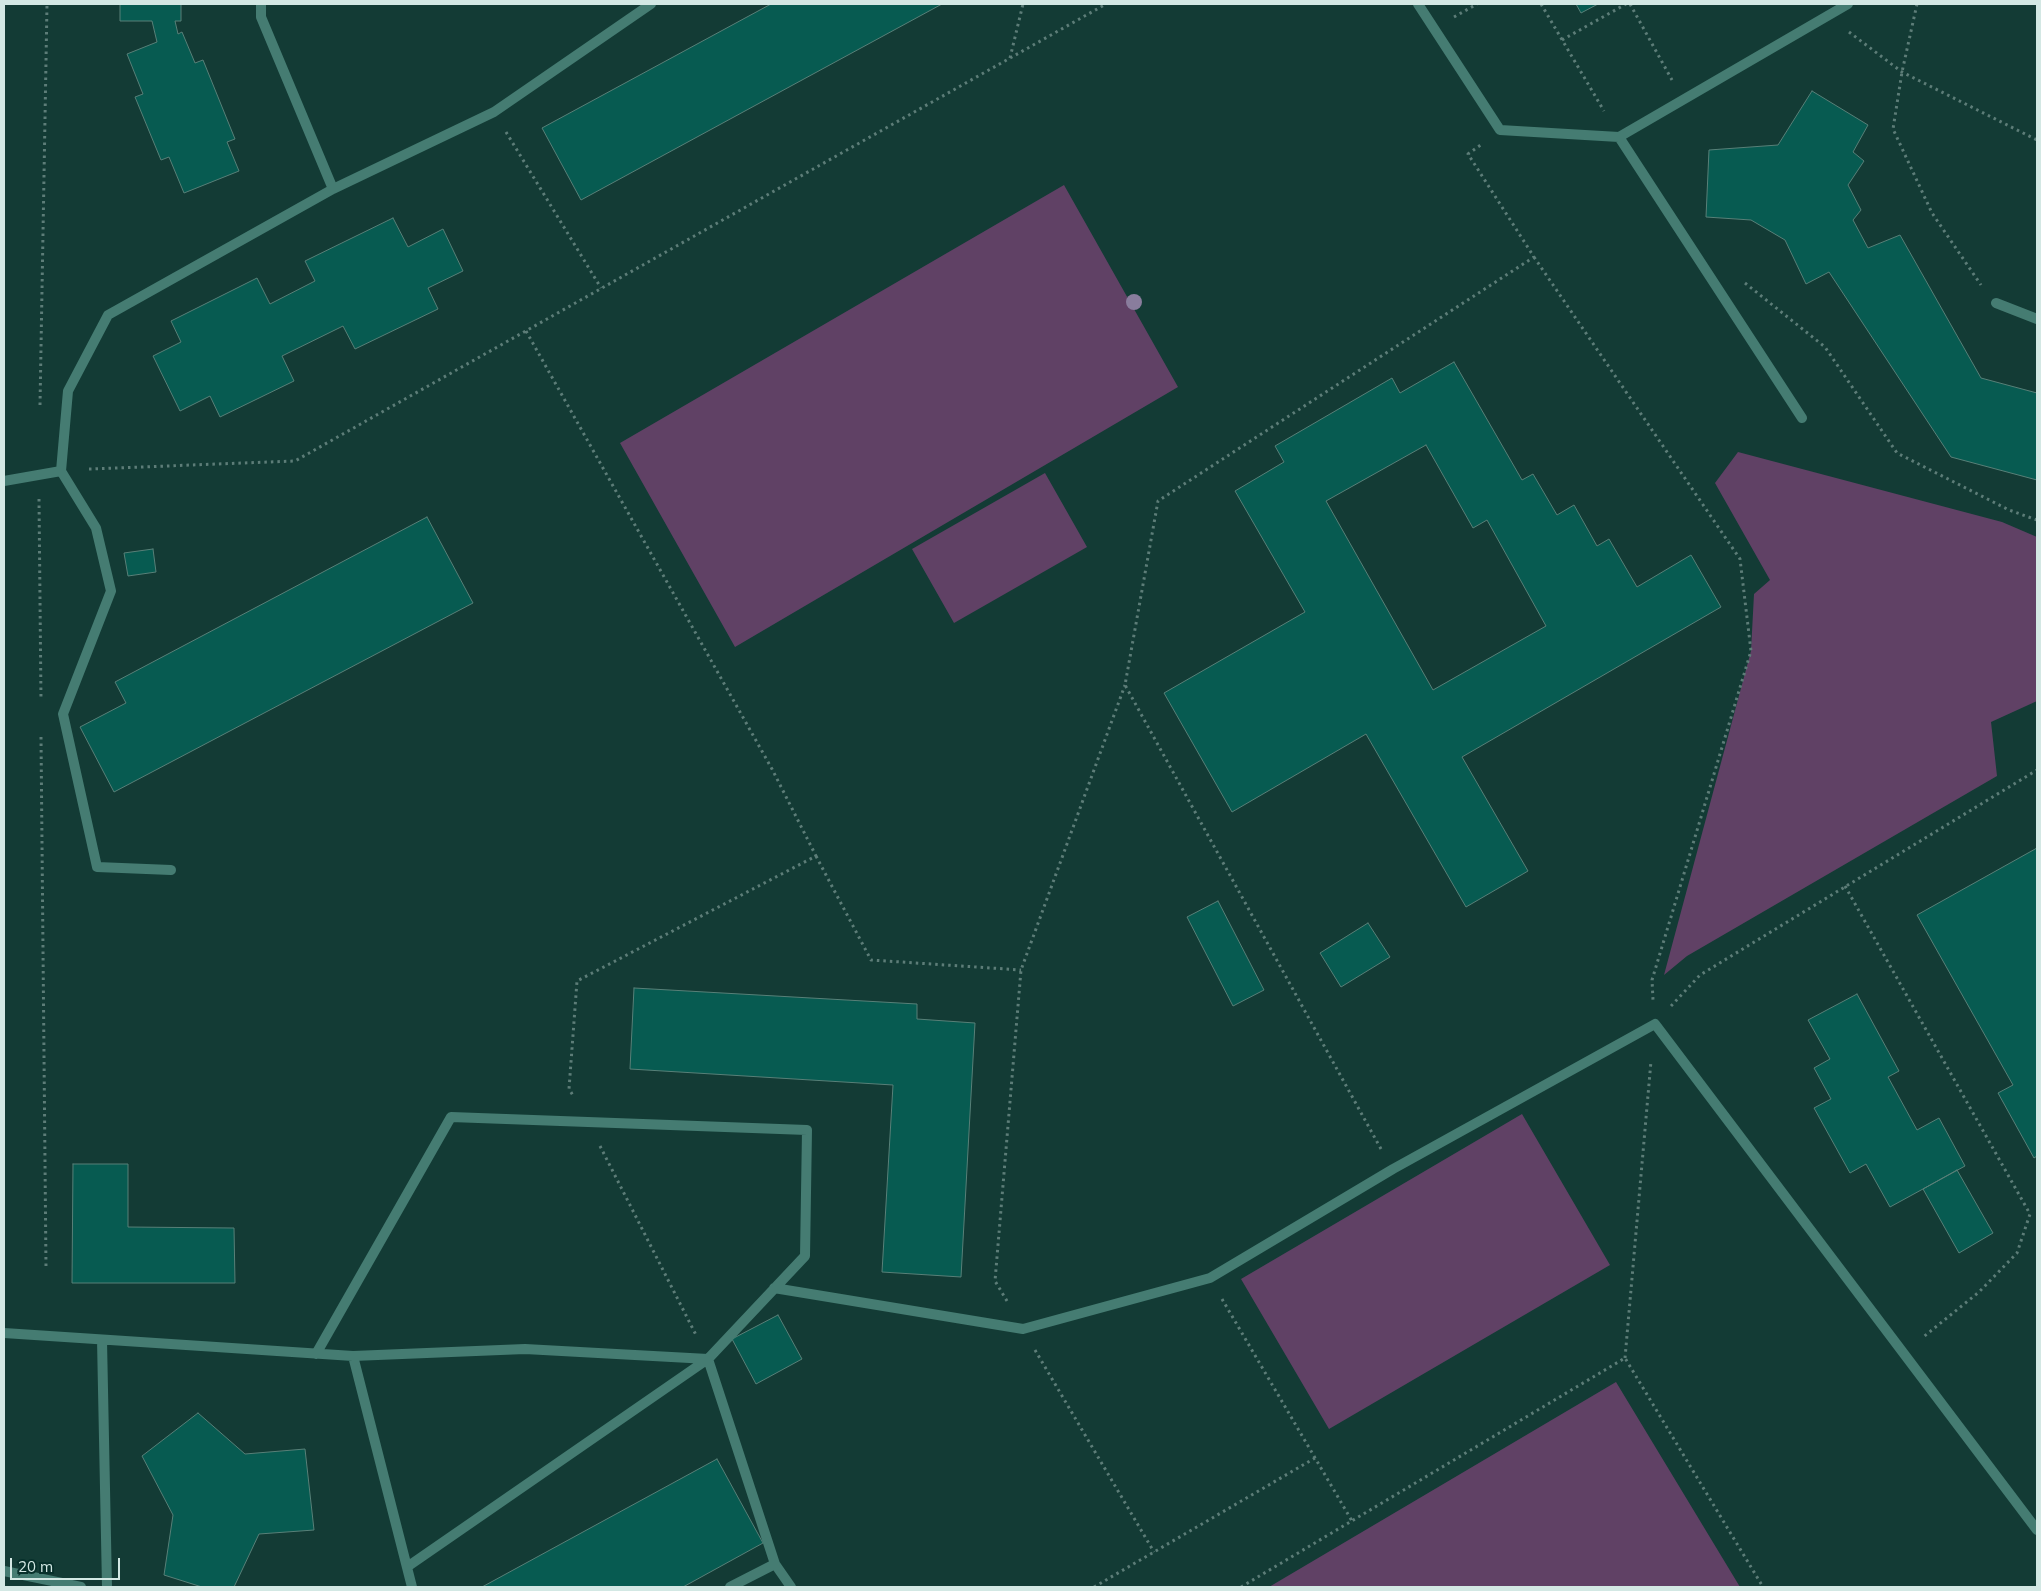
<!DOCTYPE html>
<style>
body{margin:0}
#map{position:relative;width:2041px;height:1591px;overflow:hidden;background:#133b35;font-family:Mulish,sans-serif}
canvas{display:block}
.frame{position:absolute;inset:0;border:5px solid #d3e8e4;pointer-events:none}
.scale{position:absolute;left:10px;top:1558px;width:110px;height:22px;box-sizing:border-box;border:2px solid #d3e8e4;border-top:0;padding-left:6px;font-size:15px;line-height:18px;white-space:nowrap;color:#d3e8e4;-webkit-text-stroke:4px #07302b;paint-order:stroke}
</style>
<div id="map">
<canvas width="2041" height="1591"></canvas>
<div class="frame"></div>
<div class="scale">20 m</div>
</div>
<script>
const context = document.querySelector('canvas').getContext('2d');
context.lineJoin = 'round';
function paint(path, color) { context.fillStyle = color; context.fill(path, 'evenodd'); }
const toPath = rows => new Path2D(rows.map(r => 'M' + r).join(''));
function strokePath(path, color, width, dash) { context.strokeStyle = color; context.lineWidth = width; context.lineCap = dash ? 'butt' : 'round'; context.setLineDash(dash || []); context.stroke(path); }
const green = toPath([
 [1064,185,1178,387,735,647,620,443],
 [1738,452,2002,522,2037,537,2037,701,1991,722,1997,776,1687,956,1664,975,1751,651,1754,594,1770,580,1715,483],
 [1045,473,1087,547,954,623,912,549],
 [1522,1114,1610,1265,1329,1429,1241,1279],
 [1616,1382,1740,1587,1269,1587]
]);
const building = toPath([
 [120,4,181,4,181,21,175,21,178,34,182,32,195,63,203,60,235,139,227,142,239,171,184,193,169,157,161,160,135,97,143,94,127,54,157,42,152,21,120,21,120,4],
 [771,4,942,4,581,200,542,128,771,4],
 [1576,4,1598,4,1581,13,1576,4],
 [1812,91,1868,125,1853,152,1864,161,1848,185,1861,210,1853,220,1868,248,1900,235,1981,378,2037,393,2037,480,1951,457,1829,272,1806,284,1785,240,1751,220,1706,217,1709,150,1778,145,1812,91],
 [393,218,408,247,443,229,463,271,428,288,438,309,355,349,343,326,282,356,294,381,220,417,210,396,180,411,153,356,181,342,171,321,257,278,270,304,315,281,305,261,393,218],
 [1454,362,1522,480,1533,474,1557,515,1574,505,1597,546,1609,539,1637,587,1691,555,1721,607,1462,757,1528,871,1466,907,1366,734,1232,812,1164,693,1305,612,1235,491,1284,462,1275,446,1392,378,1400,393,1454,362],
 [1426,445,1473,528,1487,520,1546,626,1433,690,1326,501,1426,445],
 [427,517,473,603,114,792,80,727,126,703,115,682,427,517],
 [153,549,156,572,128,576,124,553,153,549],
 [2037,848,2037,1156,2034,1158,1998,1093,2013,1085,1917,915,2037,848],
 [1218,901,1264,990,1233,1006,1187,917,1218,901],
 [1368,923,1390,957,1341,987,1320,953,1368,923],
 [634,988,917,1004,917,1019,975,1023,961,1277,882,1272,893,1085,630,1069,634,988],
 [1857,994,1899,1071,1888,1077,1917,1130,1939,1118,1965,1166,1890,1207,1866,1164,1850,1173,1814,1108,1831,1099,1814,1068,1830,1059,1808,1020,1857,994],
 [73,1164,128,1164,128,1227,234,1228,235,1283,72,1283,73,1164],
 [1957,1170,1993,1233,1959,1253,1923,1189,1957,1170],
 [778,1315,802,1359,756,1384,732,1339,778,1315],
 [198,1413,245,1454,305,1449,314,1530,259,1534,234,1587,202,1587,164,1575,173,1515,142,1456,198,1413],
 [717,1459,763,1543,683,1587,482,1587,717,1459]
]);
const path = toPath([
 [1541,4,1604,111],
 [1630,4,1672,80],
 [1917,4,1902,72,1893,129,1932,213,1981,285],
 [1454,17,1477,4],
 [1849,32,1902,72,2037,140],
 [1562,40,1626,4],
 [1010,58,1023,4],
 [506,132,601,288],
 [1534,257,1740,559,1751,651,1652,980,1653,1000],
 [1745,283,1825,347,1897,453,2009,510,2037,520],
 [526,331,772,769,816,856,577,981,569,1089,574,1097],
 [40,405,47,4],
 [89,469,295,461,1106,4],
 [39,499,41,700],
 [41,737,46,1268],
 [816,856,871,960,1021,970],
 [1845,886,2030,1214,2017,1253,1979,1292,1922,1338],
 [1671,1006,1700,975,2037,770],
 [600,1146,696,1335],
 [1381,1149,1125,685,1158,501,1534,257,1468,154,1482,144],
 [1222,1299,1352,1521],
 [1007,1301,995,1281,1021,970,1125,685],
 [1035,1350,1154,1552],
 [1625,1358,1651,1061],
 [1094,1587,1315,1458],
 [1241,1587,1625,1358,1763,1587]
]);
const lane = toPath([
 [261,4,261,17,333,189],
 [1418,4,1500,130,1619,137,1848,4],
 [1619,137,1802,418],
 [1996,303,2037,319],
 [61,471,96,528,111,591,63,714,97,867,171,870],
 [4,481,61,471,68,391,108,315,333,189,494,112,651,4],
 [774,1288,1023,1329,1210,1278,1393,1169,1655,1024,2037,1530],
 [4,1333,353,1356,525,1349,708,1359],
 [102,1340,107,1587],
 [316,1354,451,1117,807,1130,805,1256,708,1359,407,1567],
 [353,1356,412,1587],
 [708,1359,775,1564,730,1587],
 [775,1564,791,1587],
 [4,1571,81,1587]
]);
const trees = [
 [1134,302]
];
paint(green, '#604165');
paint(building, '#075b51');
strokePath(building, '#588078', 1);
strokePath(path, '#5d7d78', 3, [2.5, 4]);
strokePath(lane, '#457c72', 10);
context.fillStyle = '#897d9d';
for (const [x, y] of trees) { context.beginPath(); context.arc(x, y, 8, 0, 2 * Math.PI); context.fill(); }
</script>
